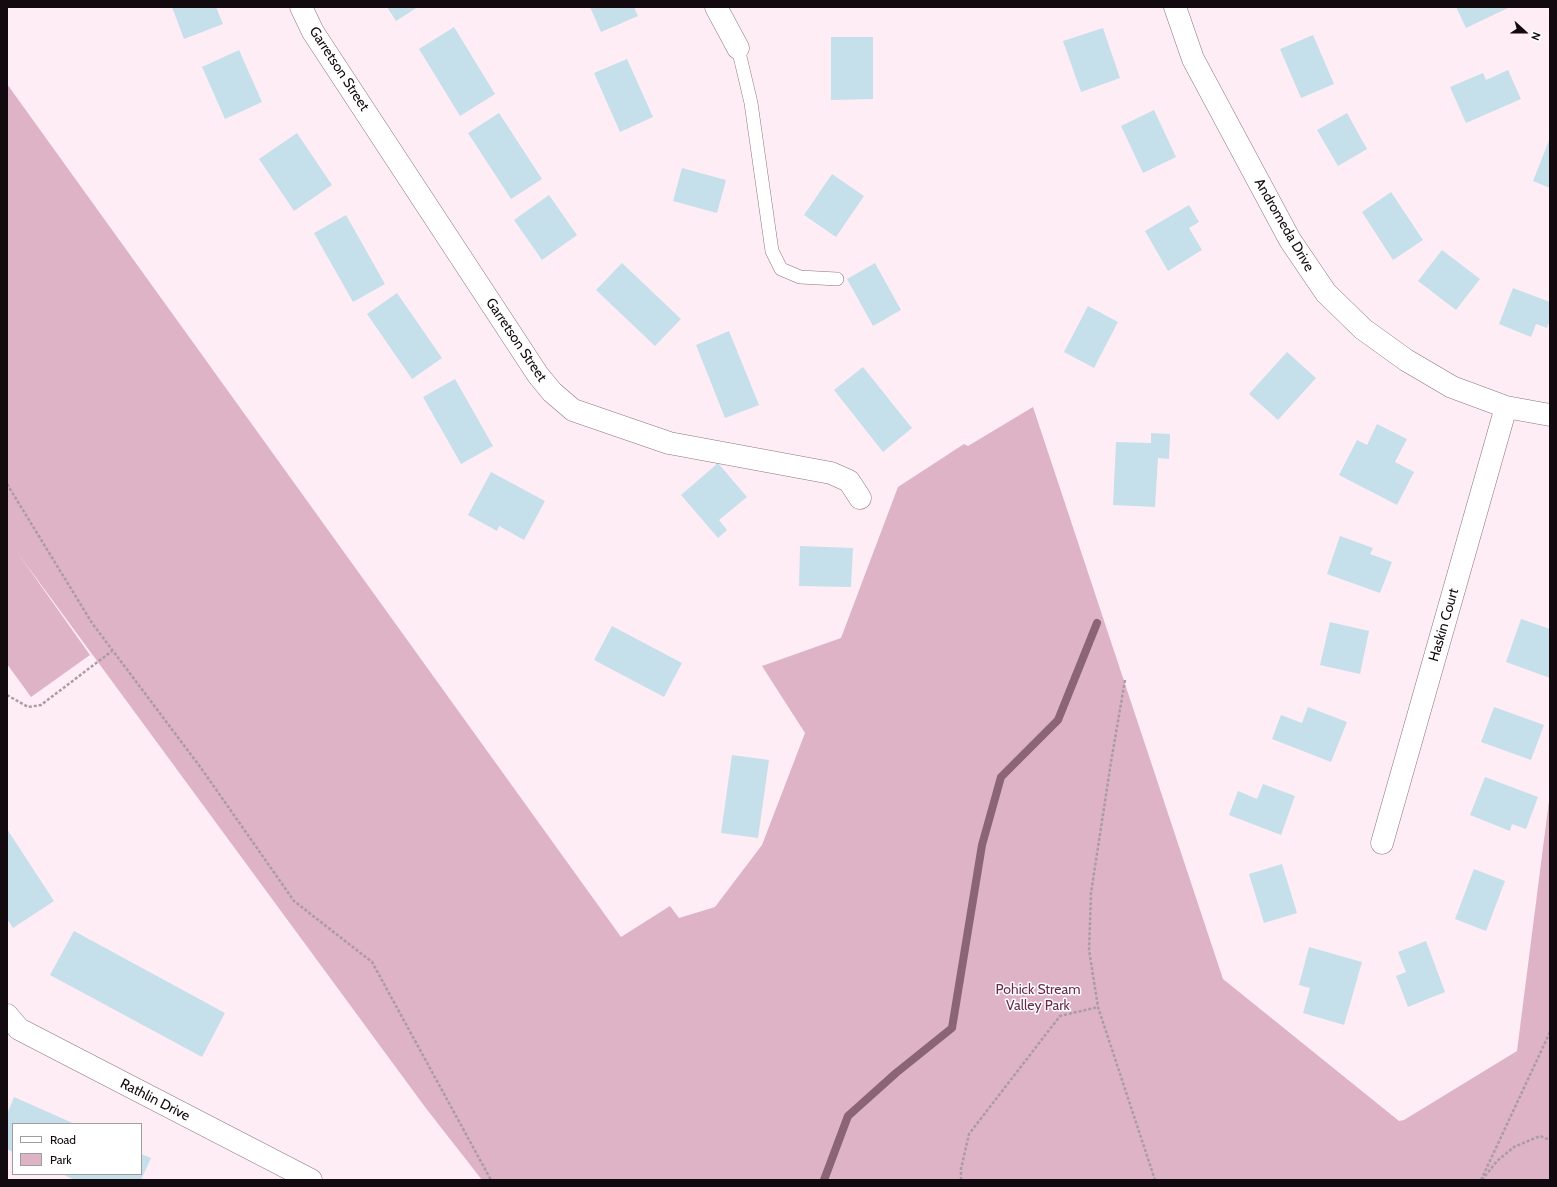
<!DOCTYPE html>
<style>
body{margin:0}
#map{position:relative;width:1557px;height:1187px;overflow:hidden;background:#feedf4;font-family:Cabin,sans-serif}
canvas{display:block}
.frame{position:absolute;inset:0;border:8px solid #120a0e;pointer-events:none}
.legend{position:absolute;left:12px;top:1123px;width:130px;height:52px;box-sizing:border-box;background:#fff;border:1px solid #a09d9f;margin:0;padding:5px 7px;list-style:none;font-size:12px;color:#120a0e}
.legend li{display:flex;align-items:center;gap:8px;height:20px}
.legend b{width:20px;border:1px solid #a09d9f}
.north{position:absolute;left:1505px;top:12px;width:40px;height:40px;-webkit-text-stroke:3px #fff;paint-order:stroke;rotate:111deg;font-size:11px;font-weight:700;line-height:16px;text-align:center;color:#120a0e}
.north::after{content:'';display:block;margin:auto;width:14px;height:18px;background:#120a0e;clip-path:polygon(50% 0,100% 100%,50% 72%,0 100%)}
</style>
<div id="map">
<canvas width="1557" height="1187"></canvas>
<div class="frame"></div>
<ul class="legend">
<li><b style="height:5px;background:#fff"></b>Road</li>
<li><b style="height:11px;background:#ddb3c5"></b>Park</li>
</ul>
<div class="north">N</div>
</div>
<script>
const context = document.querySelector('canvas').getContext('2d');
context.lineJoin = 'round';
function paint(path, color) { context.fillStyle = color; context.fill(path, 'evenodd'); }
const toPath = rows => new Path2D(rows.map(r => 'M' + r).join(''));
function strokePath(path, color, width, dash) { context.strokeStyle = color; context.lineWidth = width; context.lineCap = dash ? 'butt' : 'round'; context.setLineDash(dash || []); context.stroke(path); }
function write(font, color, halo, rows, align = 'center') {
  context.font = font + ' Cabin,sans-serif'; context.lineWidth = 3; context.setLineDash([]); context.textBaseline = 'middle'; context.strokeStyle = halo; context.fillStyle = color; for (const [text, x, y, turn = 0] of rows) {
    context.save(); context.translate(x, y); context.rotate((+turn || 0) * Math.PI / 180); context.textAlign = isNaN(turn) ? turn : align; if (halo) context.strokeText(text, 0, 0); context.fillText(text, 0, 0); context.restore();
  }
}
const green = toPath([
 [7,84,621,937,670,906,679,918,715,907,762,845,805,733,762,666,841,638,898,487,964,444,968,446,1033,407,1223,979,1399,1121,1404,1120,1517,1051,1550,793,1550,1180,482,1180,425,1107,17,552,90,655,31,697,7,664]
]);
const stream = toPath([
 [824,1180,848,1116,896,1073,952,1028,982,845,1001,777,1058,720,1097,623]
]);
const building = toPath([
 [172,7,216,7,223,24,184,39],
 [387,7,418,7,396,21],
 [590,7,634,7,638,16,601,32],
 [1456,7,1510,7,1466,28],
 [454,27,495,94,460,116,419,49],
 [1103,28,1120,78,1081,92,1063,41],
 [1313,35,1334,84,1301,98,1280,49],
 [831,37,873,37,873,99,831,100],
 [239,50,262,102,225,119,202,67],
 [627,59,653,117,620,132,594,73],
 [1508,70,1521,99,1466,123,1450,87,1483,73,1486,80],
 [1154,110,1176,157,1143,173,1121,126],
 [499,113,542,179,511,199,468,133],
 [1347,113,1367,149,1338,166,1317,130],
 [297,133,332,185,294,211,259,159],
 [1550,138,1550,188,1533,181],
 [682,168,726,180,717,213,673,201],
 [832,174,864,196,836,237,804,215],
 [1391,192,1423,240,1393,260,1362,212],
 [549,195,577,235,542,260,514,220],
 [1189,205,1199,222,1189,228,1202,250,1168,271,1145,231],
 [346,215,385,284,353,302,314,233],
 [1442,250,1480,279,1456,310,1418,281],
 [622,263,681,319,655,346,596,290],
 [875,263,901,310,873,326,847,279],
 [1513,288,1550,302,1550,320,1547,328,1536,324,1531,337,1499,324],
 [397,293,442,358,412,379,367,314],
 [1088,306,1118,322,1094,368,1064,352],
 [729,331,759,405,725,418,696,345],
 [1287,352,1316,378,1278,420,1249,394],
 [863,367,912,428,883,452,834,390],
 [455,379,493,446,461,464,423,397],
 [1377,424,1407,439,1395,462,1414,472,1397,505,1339,475,1357,440,1367,445],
 [1151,433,1170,434,1169,459,1158,458,1155,507,1113,505,1116,442,1151,443],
 [718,463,747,497,719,520,727,530,718,538,681,495],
 [491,472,545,501,524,540,499,526,497,531,468,515],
 [1340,536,1373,548,1370,554,1392,562,1380,593,1327,574],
 [800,546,853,548,851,587,799,586],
 [1521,619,1550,629,1550,678,1506,662],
 [1330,622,1369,631,1360,674,1320,665],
 [612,626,682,663,664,697,594,660],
 [1308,707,1347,722,1331,762,1272,739,1281,715,1302,723],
 [1494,707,1544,725,1531,760,1481,742],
 [732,755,769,760,758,838,721,833],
 [1485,777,1538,797,1526,829,1512,824,1510,831,1470,815],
 [1263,784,1295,796,1281,835,1229,815,1238,791,1257,799],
 [7,829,54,901,13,928,7,919],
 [1282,864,1297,913,1264,923,1249,874],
 [1474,869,1505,881,1486,931,1455,919],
 [74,931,225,1013,202,1057,50,975],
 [1426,941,1445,992,1408,1007,1396,976,1406,972,1398,952],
 [1309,947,1362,962,1344,1025,1303,1013,1310,988,1299,985],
 [14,1097,75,1124,13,1124,13,1152,7,1149,7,1114],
 [141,1154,151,1158,141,1180,75,1180,62,1174,141,1174]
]);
const path = toPath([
 [7,484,92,623,201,768,294,901,372,962,491,1180],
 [1125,680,1111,762,1091,893,1089,950,1098,1007,1155,1180],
 [7,695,28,707,41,705,112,651],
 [961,1180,961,1169,969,1134,1060,1016,1098,1007],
 [1481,1180,1550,1032],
 [1482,1180,1497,1161,1514,1147,1540,1136,1550,1140]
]);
const lane = toPath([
 [738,48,751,103,772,251,781,269,800,277,837,279]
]);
const street = toPath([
 [301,7,313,32,538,375,552,392,573,410,669,443,831,473,849,481,860,498],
 [716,7,738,48],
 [1175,7,1193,59,1290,240,1326,293,1363,329,1406,360,1452,387,1506,407,1550,415],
 [1382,843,1506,407],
 [7,1015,19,1029,311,1180]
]);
const streetNames = [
 ["Garretson Street",339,69,57],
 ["Andromeda Drive",1284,225,60],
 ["Garretson Street",516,340,56],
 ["Haskin Court",1444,625,-74],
 ["Rathlin Drive",155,1100,27]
];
const parkNames = [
 ["Pohick Stream",1038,990],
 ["Valley Park",1038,1006]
];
paint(green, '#ddb3c5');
strokePath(stream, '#8b6476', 8);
paint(building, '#c5e0eb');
strokePath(lane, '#8c747e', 14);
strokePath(street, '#8c747e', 23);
strokePath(path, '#aa9ca2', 2.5, [3, 2]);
strokePath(lane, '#fff', 13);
strokePath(street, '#fff', 22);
write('14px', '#120a0e', '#fff', streetNames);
write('14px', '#6a2b4b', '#fff', parkNames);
</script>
